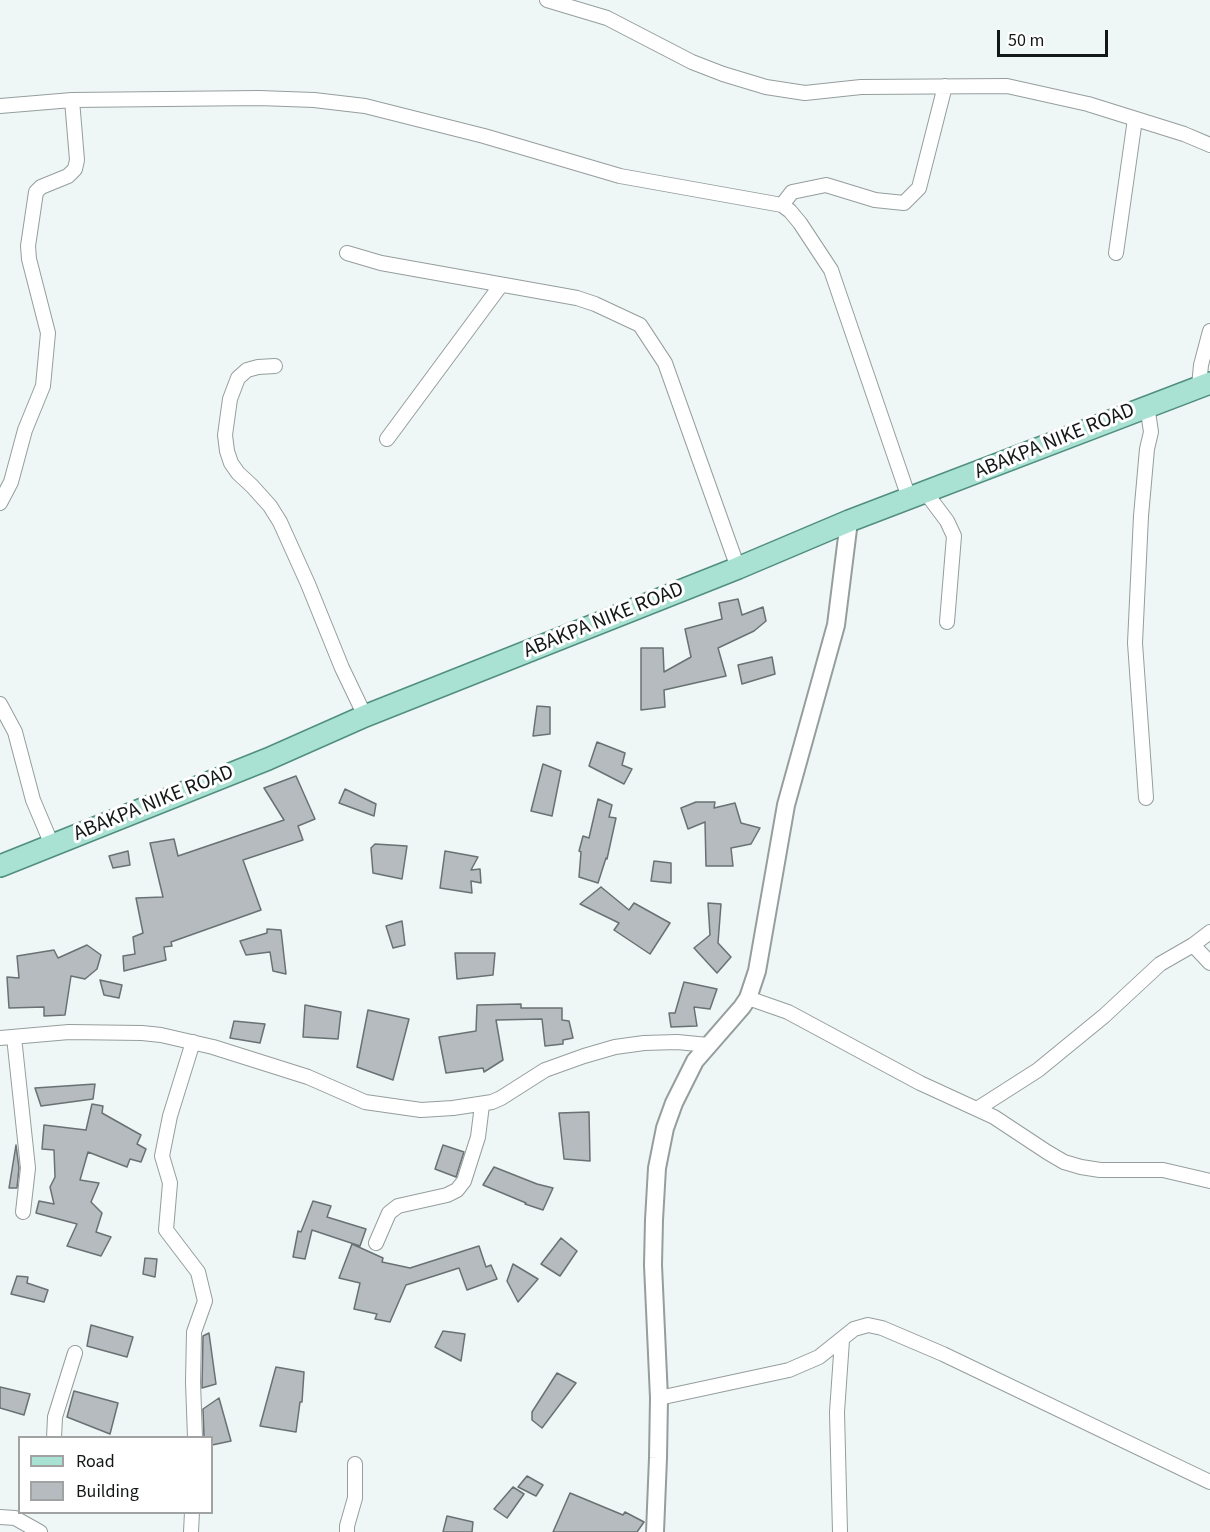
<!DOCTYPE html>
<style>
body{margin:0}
#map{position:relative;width:1210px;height:1532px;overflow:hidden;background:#eef6f6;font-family:"Source Sans 3",sans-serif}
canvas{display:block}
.legend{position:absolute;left:18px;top:1436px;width:195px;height:78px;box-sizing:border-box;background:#fff;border:2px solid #a1a2a2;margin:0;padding:8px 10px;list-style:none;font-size:18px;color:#141717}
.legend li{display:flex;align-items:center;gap:12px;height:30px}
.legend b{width:30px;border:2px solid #a1a2a2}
.scale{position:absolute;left:997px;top:30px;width:111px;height:27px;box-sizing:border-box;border:3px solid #141717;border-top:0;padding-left:8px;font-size:18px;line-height:21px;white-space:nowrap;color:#141717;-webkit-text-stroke:4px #fff;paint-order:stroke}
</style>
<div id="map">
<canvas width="1210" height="1532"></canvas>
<ul class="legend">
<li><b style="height:8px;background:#a9e2d3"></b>Road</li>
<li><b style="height:16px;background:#b5bbbe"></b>Building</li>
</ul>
<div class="scale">50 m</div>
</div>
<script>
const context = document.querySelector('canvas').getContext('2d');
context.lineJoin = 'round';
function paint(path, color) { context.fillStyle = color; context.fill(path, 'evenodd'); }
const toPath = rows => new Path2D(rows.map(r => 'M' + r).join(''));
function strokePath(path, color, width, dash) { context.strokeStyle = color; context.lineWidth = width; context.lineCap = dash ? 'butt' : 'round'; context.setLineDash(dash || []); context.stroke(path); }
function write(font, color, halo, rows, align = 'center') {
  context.font = font + ' "Source Sans 3",sans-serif'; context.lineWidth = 6; context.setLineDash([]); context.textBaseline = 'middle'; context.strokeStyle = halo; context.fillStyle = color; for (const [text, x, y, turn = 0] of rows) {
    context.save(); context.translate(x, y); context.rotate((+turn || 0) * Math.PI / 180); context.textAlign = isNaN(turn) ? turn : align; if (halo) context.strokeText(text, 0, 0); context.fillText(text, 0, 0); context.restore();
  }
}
const building = toPath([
 [738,599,742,615,763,607,766,621,754,631,718,648,726,676,664,690,665,707,641,710,641,648,663,648,664,672,691,657,685,629,722,619,719,603,738,599],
 [772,657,775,674,742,684,738,665,772,657],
 [537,706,550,707,550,734,533,736,537,706],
 [597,742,625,753,622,765,632,769,624,784,589,766,597,742],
 [543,764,561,771,552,816,531,811,543,764],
 [296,776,315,819,298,826,303,840,243,860,261,910,171,942,172,946,164,947,166,960,124,971,123,956,135,954,133,937,143,933,136,898,163,897,150,843,174,839,178,856,284,820,264,788,296,776],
 [345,789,376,804,374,816,339,803,345,789],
 [598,799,612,805,609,817,616,818,607,859,606,858,598,883,579,877,581,852,579,851,583,836,589,838,598,799],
 [696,802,715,802,714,808,735,803,741,823,760,828,751,844,731,848,733,866,706,866,705,822,688,829,681,808,696,802],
 [375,844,407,846,402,879,373,873,371,848,375,844],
 [128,851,130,865,113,868,109,856,128,851],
 [445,851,478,857,471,870,480,869,481,883,471,881,472,893,440,888,445,851],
 [654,861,671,863,671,883,651,881,654,861],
 [601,887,629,910,634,903,670,923,650,954,614,930,619,923,580,904,601,887],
 [708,903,721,904,718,943,731,957,717,973,694,948,710,935,708,903],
 [402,921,405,945,393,948,386,926,402,921],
 [267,929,281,930,286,974,273,971,270,952,246,955,240,941,267,933,267,929],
 [87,945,101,955,97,969,85,979,71,976,65,1015,44,1016,44,1007,9,1008,7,977,19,978,17,956,54,950,58,958,87,945],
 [455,953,495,953,493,975,457,979,455,953],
 [100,980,122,985,119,998,104,995,100,980],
 [684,982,717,989,710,1009,694,1007,697,1026,671,1027,669,1013,675,1013,684,982],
 [521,1004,521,1008,562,1008,562,1020,569,1021,573,1038,563,1040,563,1044,545,1046,542,1019,496,1020,503,1060,484,1072,483,1068,446,1073,439,1037,476,1031,477,1005,521,1004],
 [305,1005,341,1012,338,1039,303,1037,305,1005],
 [368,1010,409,1019,393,1080,357,1067,368,1010],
 [234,1021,265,1024,260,1043,230,1038,234,1021],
 [95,1084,93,1099,41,1106,35,1088,95,1084],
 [92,1104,103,1106,102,1113,141,1135,137,1144,146,1149,141,1162,130,1159,127,1167,88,1152,80,1180,99,1183,91,1202,102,1213,96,1232,111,1237,101,1256,67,1246,77,1224,36,1213,39,1201,54,1204,50,1187,55,1177,54,1150,42,1149,44,1125,86,1130,92,1104],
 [589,1112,590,1161,564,1159,559,1113,589,1112],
 [16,1145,19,1168,17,1188,9,1188,16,1145],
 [443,1145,464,1152,456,1177,435,1169,443,1145],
 [494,1167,537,1184,553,1188,543,1210,525,1204,526,1203,483,1185,494,1167],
 [313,1201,331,1206,327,1217,366,1229,360,1246,312,1230,305,1259,293,1257,298,1231,301,1232,313,1201],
 [561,1238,577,1251,560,1276,541,1264,561,1238],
 [352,1244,383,1258,382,1262,410,1268,479,1246,486,1267,491,1265,497,1279,467,1290,459,1268,406,1285,390,1322,375,1319,377,1314,354,1309,360,1283,339,1278,352,1244],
 [145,1258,157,1259,155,1277,143,1274,145,1258],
 [513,1264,538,1279,518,1302,507,1281,513,1264],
 [17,1276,28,1277,27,1283,48,1290,44,1302,11,1294,17,1276],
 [91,1325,133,1337,127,1357,87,1346,91,1325],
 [443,1331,465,1334,461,1361,435,1347,443,1331],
 [209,1333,216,1384,202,1388,203,1336,209,1333],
 [276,1367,304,1372,302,1402,300,1402,296,1432,260,1426,276,1367],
 [557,1373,576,1383,542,1428,532,1420,532,1412,557,1373],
 [0,1387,30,1394,24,1415,0,1408,0,1387],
 [74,1391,118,1403,110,1434,67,1417,74,1391],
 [219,1398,231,1441,212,1445,212,1437,204,1437,203,1409,219,1398],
 [527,1476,543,1485,536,1496,518,1487,527,1476],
 [513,1487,524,1494,507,1518,494,1509,513,1487],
 [570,1493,623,1515,625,1512,644,1522,637,1532,553,1532,570,1493],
 [447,1516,473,1522,472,1532,443,1532,447,1516]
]);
const minor = toPath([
 [547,0,607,18,692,62,723,74,766,87,805,93,861,87,1007,86,1088,104,1184,134,1210,145],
 [0,106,72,100,259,98,314,100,365,106,484,136,620,176,782,205,790,211,800,223,831,270,909,498],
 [782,205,792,192,826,185,875,200,904,203,919,188,945,86],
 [347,253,381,263,577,298,595,304,640,325,665,363,738,568],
 [1116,253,1135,119],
 [275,366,258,367,247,370,238,378,230,399,225,435,227,451,231,463,238,473,252,486,270,506,280,522,308,584,342,668,365,716],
 [1199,386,1201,365,1210,331],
 [387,439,501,285],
 [926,493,947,521,954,536,947,622],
 [0,503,11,482,25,430,43,386,48,333,29,259,28,246,36,192,41,187,68,176,75,169,77,160,72,100],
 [0,704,15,732,33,800,52,845],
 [1146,798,1135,643,1141,516,1147,449,1151,432,1147,405],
 [1193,945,1210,963],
 [748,998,788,1012,920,1083,994,1117,1047,1152,1064,1162,1081,1167,1100,1170,1163,1170,1210,1181],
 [14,1037,28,1168,23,1212],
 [0,1038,69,1032,142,1033,161,1035,213,1047,308,1077,365,1102,421,1110,453,1108,492,1102,501,1098,545,1070,584,1056,615,1047,644,1043,677,1042,708,1045],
 [193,1042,170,1116,162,1156,170,1183,166,1230,198,1272,205,1301,194,1332,193,1382,195,1438],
 [977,1109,1038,1070,1104,1016,1160,964,1193,945,1210,932],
 [376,1243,389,1213,398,1206,447,1195,457,1190,464,1181,478,1137,482,1105],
 [659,1398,789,1370,819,1357,854,1329,868,1325,882,1328,943,1354,1210,1482],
 [54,1438,55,1417,75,1353],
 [0,1517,15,1518,40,1532],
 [191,1532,192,1512],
 [347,1532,347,1526,355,1498,355,1464],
 [840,1532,837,1412,842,1340]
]);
const tertiary = toPath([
 [655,1532,658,1458,659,1398,653,1265,654,1220,657,1168,665,1128,674,1103,695,1061,742,1007,748,998,757,971,786,805,836,625,849,521]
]);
const primary = toPath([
 [0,866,268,759,365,716,738,568,849,521,1210,383]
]);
const streetNames = [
 ["ABAKPA NIKE ROAD",1055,442,-22],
 ["ABAKPA NIKE ROAD",604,621,-22],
 ["ABAKPA NIKE ROAD",154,804,-22]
];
paint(building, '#b5bbbe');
strokePath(building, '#6a7173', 1.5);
strokePath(minor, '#969d9d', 16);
strokePath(tertiary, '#969d9d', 20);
strokePath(primary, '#508e7e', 24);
strokePath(minor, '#fff', 14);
strokePath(tertiary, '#fff', 16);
strokePath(primary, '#a9e2d3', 21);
write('21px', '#141717', '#fff', streetNames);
</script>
